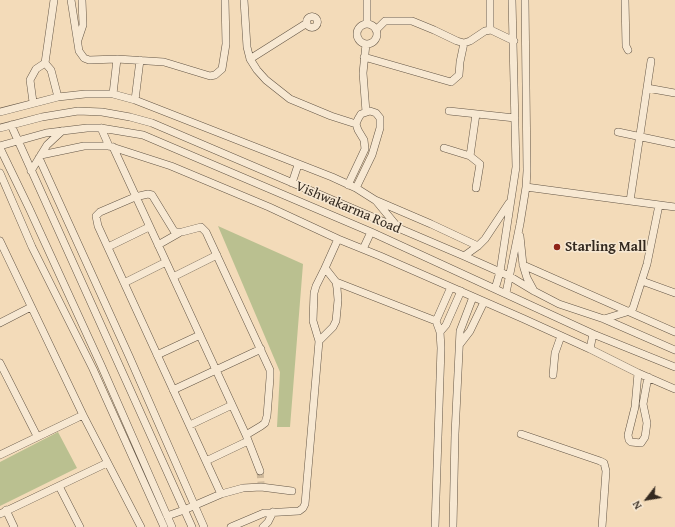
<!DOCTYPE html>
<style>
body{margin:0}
#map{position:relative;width:675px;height:527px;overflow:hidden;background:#f3dbb9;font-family:"Gentium Book Plus",serif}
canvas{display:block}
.north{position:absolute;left:627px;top:479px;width:40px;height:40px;-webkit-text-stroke:3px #f7e8d2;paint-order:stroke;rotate:239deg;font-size:11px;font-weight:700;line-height:16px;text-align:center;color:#342a20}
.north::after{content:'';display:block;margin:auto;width:14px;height:18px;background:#342a20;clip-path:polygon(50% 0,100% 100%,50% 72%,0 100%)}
</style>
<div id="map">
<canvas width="675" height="527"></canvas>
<div class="north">N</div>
</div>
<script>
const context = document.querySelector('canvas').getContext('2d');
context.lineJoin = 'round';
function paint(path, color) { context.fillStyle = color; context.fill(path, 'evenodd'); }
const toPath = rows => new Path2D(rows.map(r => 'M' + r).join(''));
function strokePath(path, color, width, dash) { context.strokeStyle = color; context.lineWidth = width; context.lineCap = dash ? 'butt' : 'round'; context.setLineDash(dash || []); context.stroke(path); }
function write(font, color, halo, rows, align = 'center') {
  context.font = font + ' "Gentium Book Plus",serif'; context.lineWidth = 3; context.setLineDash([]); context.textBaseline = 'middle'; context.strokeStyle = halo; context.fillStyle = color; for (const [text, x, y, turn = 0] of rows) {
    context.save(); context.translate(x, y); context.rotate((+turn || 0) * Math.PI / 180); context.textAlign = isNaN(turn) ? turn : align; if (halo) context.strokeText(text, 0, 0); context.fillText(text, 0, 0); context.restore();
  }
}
const green = toPath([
 [218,226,303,264,290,427,277,427,280,372],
 [58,432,77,468,0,506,0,462]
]);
const minorTunnel = toPath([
 [260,471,261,483]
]);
const minor = toPath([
 [71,0,79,51,84,58,89,60,117,59,164,62,210,76,215,75,222,69,226,44,225,0],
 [244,0,247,47,250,59,257,70,266,80,290,99,331,116,356,124],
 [367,0,367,24],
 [490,0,490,27,491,30,514,41],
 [625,0,626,46,628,50],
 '306.5 22a5.5 5.5 0 1 1 11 0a5.5 5.5 0 1 1-11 0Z',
 '357 34a10 10 0 1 1 20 0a10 10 0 1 1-20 0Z',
 [376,30,385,21,412,21,434,30,457,41,464,43,470,41,485,31,491,30],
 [78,40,83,25,82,0],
 [366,44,363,73,366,112],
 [364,57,451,82,459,75,460,62,464,43],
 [250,59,307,23],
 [45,63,51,70,58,97],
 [647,88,675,93],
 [113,94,117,59],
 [135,100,140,60],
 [33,102,30,80,36,69,45,63,54,0],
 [449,111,515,118],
 [0,112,58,97,85,94,113,94,135,100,332,177,356,188,375,200,431,224,478,246],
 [11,125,192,527],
 [0,128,42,117,78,111,102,112,130,117,152,123,464,256,509,276,534,291,559,304,604,319,675,350],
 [101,128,109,146],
 [618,132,675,144],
 [0,146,46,133,87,128,101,128,143,135,371,232,593,334,675,367],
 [113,147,246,435,260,471],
 [0,148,29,208,101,365,172,527],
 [444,148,470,156],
 [41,155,84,146,109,146,171,166,269,207,338,239],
 [39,158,129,356,204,527],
 [31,171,47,145,62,131],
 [0,173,32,247,93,369,164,527],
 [292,183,298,165],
 [348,185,365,149,364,140,358,130,356,124,358,119,361,114,370,111,376,113,380,118,380,128,372,155,356,188],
 [526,187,675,207],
 [476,188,480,164,470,156,476,114],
 [630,201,651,61],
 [377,202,396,225],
 [520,236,523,265,527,278,534,291],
 [0,241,83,415,141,527],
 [158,245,179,233],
 [108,247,149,227],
 [363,249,371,232],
 [464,256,478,246,485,239,509,203],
 [523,265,675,332],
 [173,277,217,255],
 [642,281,675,293],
 [336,282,436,321],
 [124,283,166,262],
 [495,289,500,272,516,167,512,0],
 [506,293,520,224,526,187,527,171,525,0],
 [604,319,630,311,633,308,647,264,659,205],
 [0,323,31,307],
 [440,332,446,325,461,291],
 [319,341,333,327,336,321,338,300,337,288,336,282,325,268],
 [460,344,470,331,484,302],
 [590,349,593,334],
 [157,355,200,335],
 [0,363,37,436],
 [638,373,635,407,628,435,629,440,631,442,641,443,645,437,647,423,643,404,648,377],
 [553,375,555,353,561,336],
 [173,390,261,349],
 [190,425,232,405],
 [521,434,600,461,604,463,606,471,602,527],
 [0,455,83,415],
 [206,461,248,441],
 [59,486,80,527],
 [221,494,98,226,96,216,100,212,135,197,148,194,152,195,174,231,176,232,182,232,201,227,206,232,270,370,270,378,267,416,265,423,261,426,246,435],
 [6,510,14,527],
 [0,514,107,463],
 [167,516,184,510,221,494,243,488,261,487,292,491],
 [231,527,264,513,299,511,303,508,305,504,319,341,313,321,314,293,316,286,325,268,338,239,380,256,524,319,590,349,638,373,675,389],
 [263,527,268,522,273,512],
 [435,527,441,348,440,332,436,321,451,287],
 [453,527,455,434,460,331,473,297]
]);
const markers = [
 [557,247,4,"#8f2418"]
];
const streetNames = [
 ["Vishwakarma Road",348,208,23]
];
const poiNames = [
 ["Starling Mall",565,247]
];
paint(green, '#bac090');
strokePath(minorTunnel, '#cdb89a', 7, [7, 3.5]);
strokePath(minor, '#645646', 8);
strokePath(minor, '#f7e8d2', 7);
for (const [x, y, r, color] of markers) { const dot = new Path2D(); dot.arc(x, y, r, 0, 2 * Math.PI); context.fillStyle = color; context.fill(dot); strokePath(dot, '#f7e8d2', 1.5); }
write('14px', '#342a20', '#f7e8d2', streetNames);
write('bold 14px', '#342a20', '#f7e8d2', poiNames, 'left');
</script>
